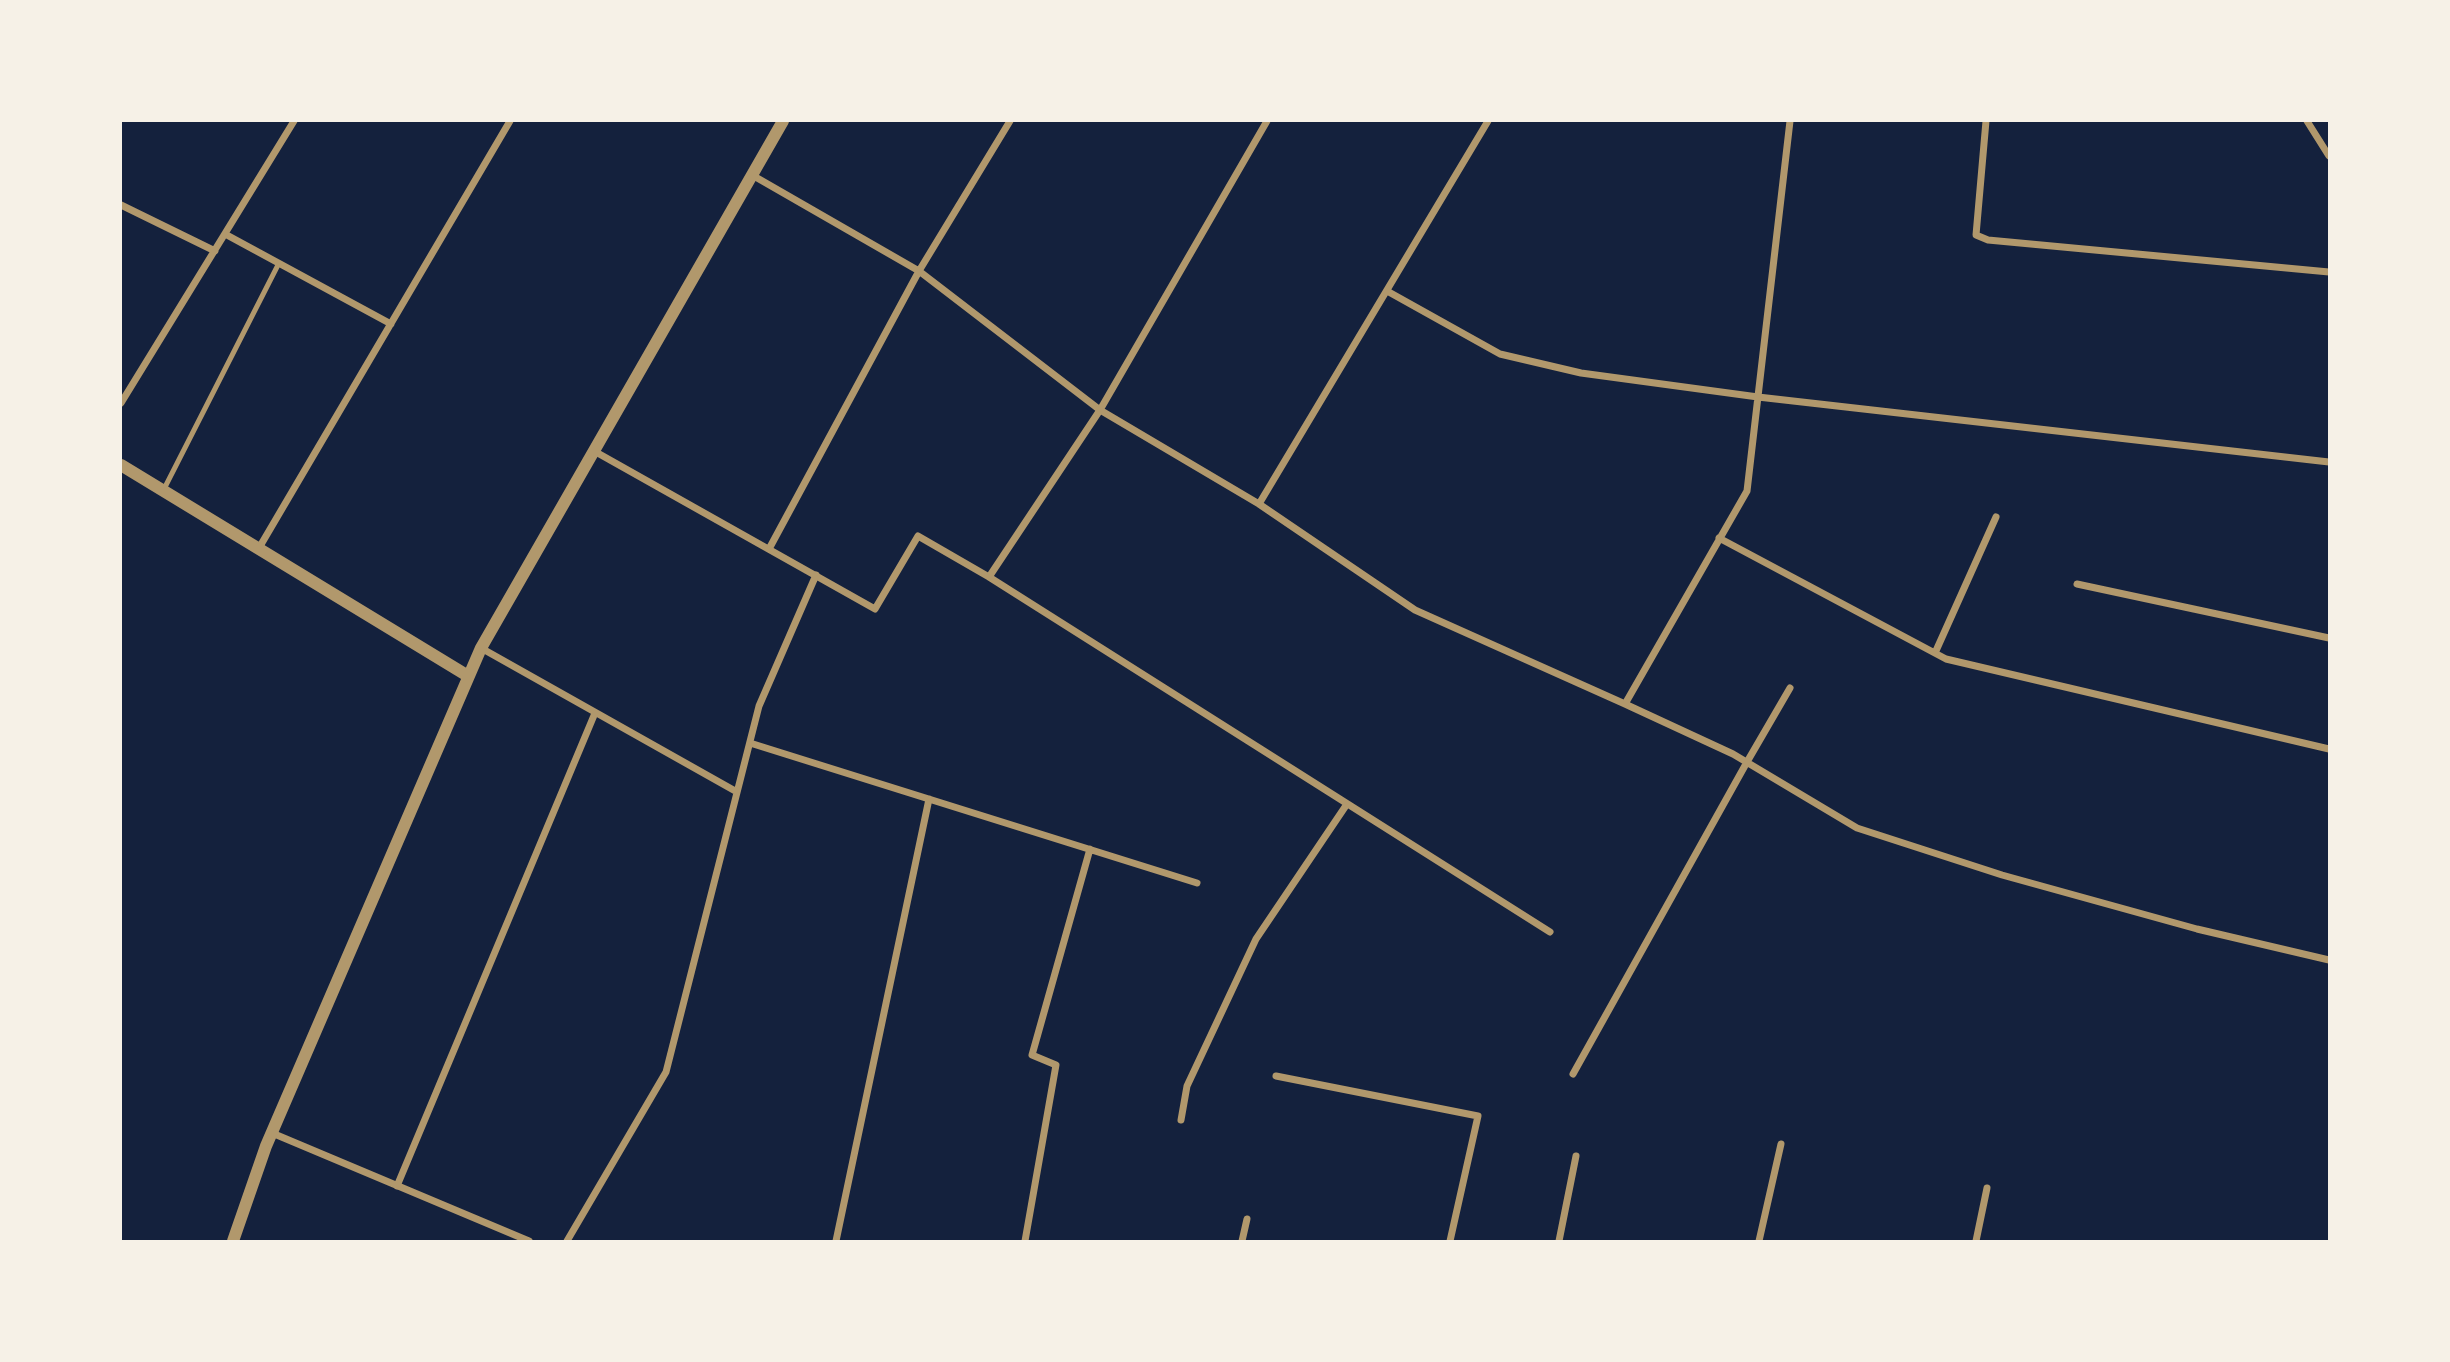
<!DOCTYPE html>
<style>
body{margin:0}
#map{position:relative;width:2450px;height:1362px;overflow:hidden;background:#14213d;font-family:Rubik,sans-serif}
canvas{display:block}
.frame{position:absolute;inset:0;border:122px solid #f6f1e7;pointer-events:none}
</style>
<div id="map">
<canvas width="2450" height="1362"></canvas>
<div class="frame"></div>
</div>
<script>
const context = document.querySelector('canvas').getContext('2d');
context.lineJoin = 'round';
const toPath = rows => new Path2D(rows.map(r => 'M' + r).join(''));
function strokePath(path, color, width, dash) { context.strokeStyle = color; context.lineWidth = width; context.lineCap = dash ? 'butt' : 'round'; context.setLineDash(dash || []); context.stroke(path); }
const service = toPath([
 [163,491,279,263]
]);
const minor = toPath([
 [1267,121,1100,410,989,577,1550,932],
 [1986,121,1976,235,1988,240,2329,272],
 [2307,121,2329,156],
 [752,175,919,271,1100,410,1259,504,1415,610,1625,704,1747,491,1790,121],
 [121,205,215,251],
 [225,234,391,324],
 [1387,291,1500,354,1581,373,1758,397,2329,462],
 [121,403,294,121],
 [594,451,875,609,918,536,989,577],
 [1259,504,1488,121],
 [1719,538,1946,659,2329,749],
 [259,548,510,121],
 [769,549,919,271,1010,121],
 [2077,584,2329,638],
 [481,648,737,792],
 [1935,653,1996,517],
 [1625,704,1733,754,1857,828,2002,875,2197,929,2329,960],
 [750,743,1197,883],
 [1573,1074,1747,762,1790,688],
 [1276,1076,1478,1116,1450,1241],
 [1181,1120,1187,1086,1256,939,1347,804],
 [272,1133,529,1241],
 [397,1186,595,713],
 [567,1241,666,1072,759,706,816,575],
 [836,1241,929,799],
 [1025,1241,1056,1065,1032,1055,1090,849],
 [1242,1241,1247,1219],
 [1559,1241,1576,1156],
 [1759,1241,1781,1144],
 [1976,1241,1987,1188]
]);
const tertiary = toPath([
 [121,465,468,676],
 [233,1241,266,1146,481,648,783,121]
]);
strokePath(service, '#b1986c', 5);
strokePath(minor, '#b1986c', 7);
strokePath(tertiary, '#b1986c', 12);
</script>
